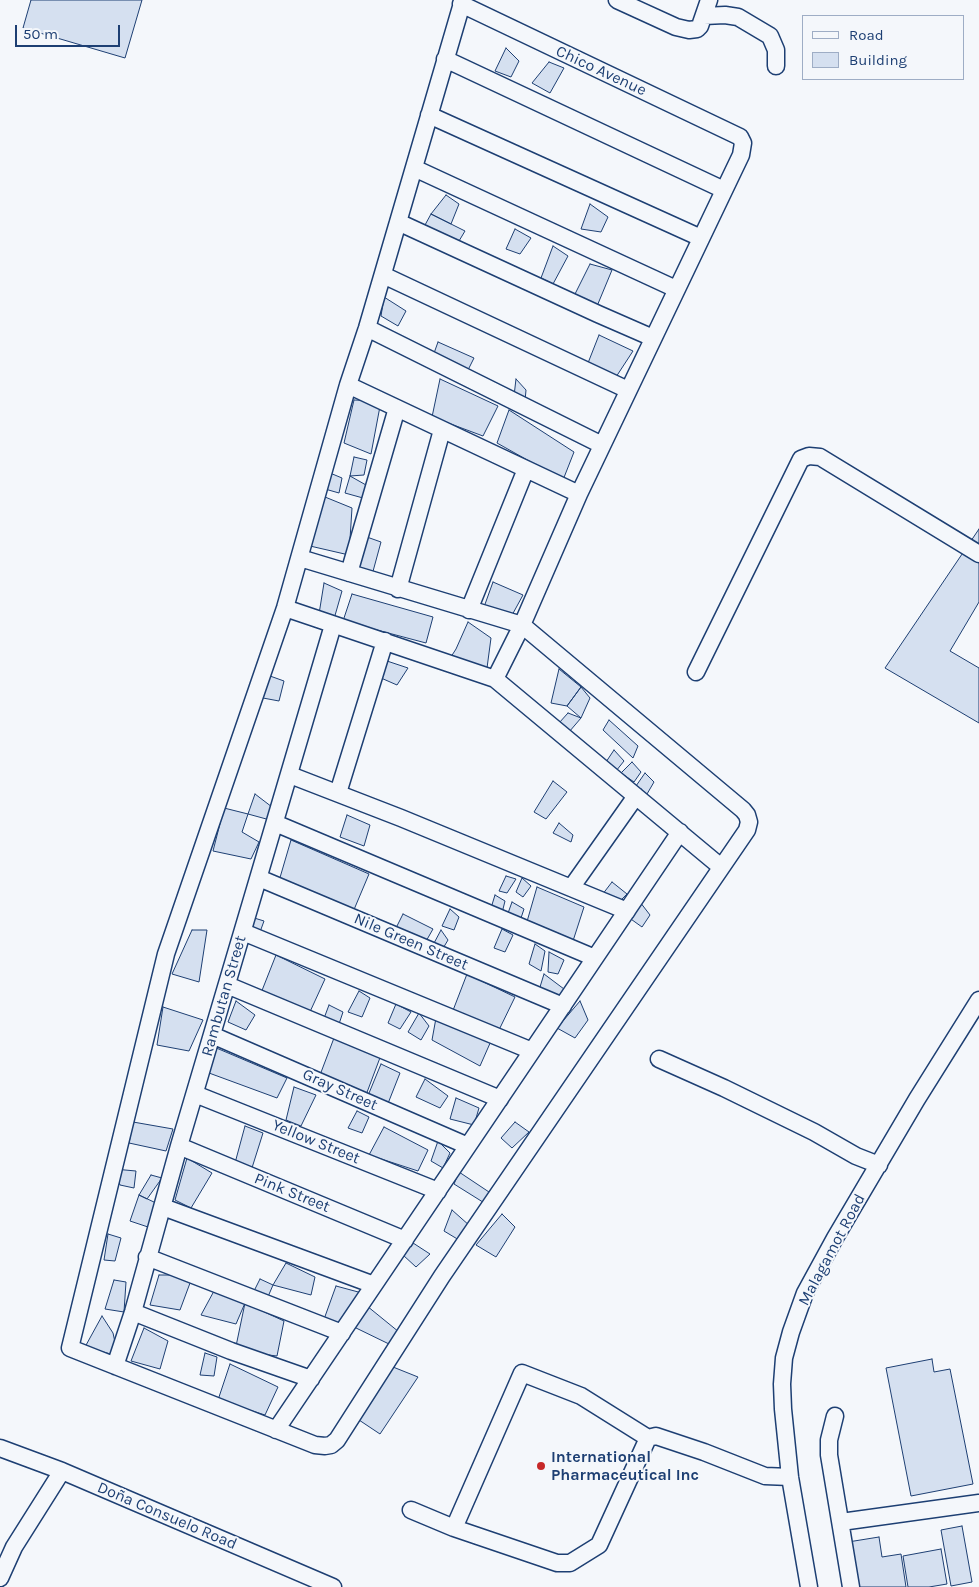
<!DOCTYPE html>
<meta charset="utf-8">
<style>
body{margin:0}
#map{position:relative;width:979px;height:1587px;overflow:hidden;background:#f4f7fb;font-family:Karla,sans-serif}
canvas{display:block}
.legend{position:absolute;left:802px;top:15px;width:162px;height:65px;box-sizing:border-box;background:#f4f7fb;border:1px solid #9eadc5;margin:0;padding:6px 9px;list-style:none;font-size:15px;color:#1d3f73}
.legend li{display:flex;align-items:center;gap:10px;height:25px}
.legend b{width:25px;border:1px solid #9eadc5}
.scale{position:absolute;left:15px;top:25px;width:105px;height:22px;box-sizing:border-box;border:2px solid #1d3f73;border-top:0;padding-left:6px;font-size:15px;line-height:18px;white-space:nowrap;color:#1d3f73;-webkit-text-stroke:4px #f4f7fb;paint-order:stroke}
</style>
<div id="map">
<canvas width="979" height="1587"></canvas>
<ul class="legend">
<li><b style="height:6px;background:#f4f7fb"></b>Road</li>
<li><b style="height:14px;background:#d5e0f0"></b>Building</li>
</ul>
<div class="scale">50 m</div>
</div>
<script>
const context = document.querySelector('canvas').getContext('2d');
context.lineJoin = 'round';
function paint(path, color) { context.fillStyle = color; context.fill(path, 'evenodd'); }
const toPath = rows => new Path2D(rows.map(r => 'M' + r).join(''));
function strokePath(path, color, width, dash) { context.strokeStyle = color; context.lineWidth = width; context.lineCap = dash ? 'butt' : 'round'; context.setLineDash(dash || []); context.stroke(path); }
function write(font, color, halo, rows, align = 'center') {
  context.font = font + ' Karla,sans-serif'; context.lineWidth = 4; context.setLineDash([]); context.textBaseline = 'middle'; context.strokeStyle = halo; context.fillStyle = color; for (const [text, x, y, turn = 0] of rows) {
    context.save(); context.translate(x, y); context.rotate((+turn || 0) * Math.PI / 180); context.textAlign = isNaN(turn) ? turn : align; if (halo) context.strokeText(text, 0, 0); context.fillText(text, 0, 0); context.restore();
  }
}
const building = toPath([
 [31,0,142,0,125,58,23,28,31,0],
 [506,48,519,61,511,77,495,71,506,48],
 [549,62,564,68,550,93,532,83,549,62],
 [446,195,459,204,451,224,431,214,446,195],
 [590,204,608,217,601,232,581,229,590,204],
 [431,214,465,231,459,241,425,225,431,214],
 [515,229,531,238,520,254,506,249,515,229],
 [553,246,568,256,553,284,541,278,553,246],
 [590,264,612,270,595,311,575,294,590,264],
 [384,297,406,311,398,326,381,316,384,297],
 [599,335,633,351,616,377,588,363,599,335],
 [438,342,474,358,467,372,433,356,438,342],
 [440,379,498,406,483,436,432,417,440,379],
 [516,379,526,390,525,401,514,396,516,379],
 [354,400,381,401,371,454,344,443,354,400],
 [509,410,574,452,563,480,497,443,509,410],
 [354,457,367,460,364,475,350,476,354,457],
 [330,473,342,478,339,493,325,489,330,473],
 [350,476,366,485,363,498,345,493,350,476],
 [325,497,352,508,349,555,310,546,325,497],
 [979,529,979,602,950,651,979,668,979,723,885,668,979,529],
 [364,536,381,542,372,575,358,571,364,536],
 [493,582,523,595,511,617,484,607,493,582],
 [324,583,342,591,334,619,319,614,324,583],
 [352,594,433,617,426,643,343,621,352,594],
 [468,622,491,638,487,668,447,663,456,649,468,622],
 [387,661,408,668,397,685,381,678,387,661],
 [559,669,581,687,567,706,551,703,559,669],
 [270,676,284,681,279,701,263,698,270,676],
 [581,687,590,698,581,718,567,706,581,687],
 [568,713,581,718,569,732,559,723,568,713],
 [609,720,638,746,633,758,603,730,609,720],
 [614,750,624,761,616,771,606,762,614,750],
 [632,762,641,772,634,782,621,773,632,762],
 [645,773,654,782,647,794,636,786,645,773],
 [553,781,567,792,546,819,534,812,553,781],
 [255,794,272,807,270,820,248,814,255,794],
 [224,808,248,814,242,832,259,842,251,859,213,851,224,808],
 [347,815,370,825,364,846,340,837,347,815],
 [559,823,573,835,571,842,553,833,559,823],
 [291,840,369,874,353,912,279,881,291,840],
 [506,876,516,879,507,893,499,891,506,876],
 [522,878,531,886,523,897,516,892,522,878],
 [612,882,627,894,620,901,602,895,612,882],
 [537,887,584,907,572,944,526,925,537,887],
 [495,895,505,901,502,913,491,908,495,895],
 [512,902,524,909,520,921,507,916,512,902],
 [640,902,650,915,642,927,628,917,640,902],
 [450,909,459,917,454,930,442,926,450,909],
 [403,914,433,929,425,943,395,930,403,914],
 [251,917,264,921,260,932,248,929,251,917],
 [502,929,513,935,505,952,494,948,502,929],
 [192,930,207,930,199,982,172,974,192,930],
 [441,930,448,940,442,950,433,945,441,930],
 [535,944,545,951,541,971,529,964,535,944],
 [549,952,564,960,558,974,548,972,549,952],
 [276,955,325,979,309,1014,261,993,276,955],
 [467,974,515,997,498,1032,452,1013,467,974],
 [544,974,564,989,558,998,540,987,544,974],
 [359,991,370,998,362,1017,348,1012,359,991],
 [236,1001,255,1015,246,1030,228,1022,236,1001],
 [580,1001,588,1020,575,1038,557,1028,580,1001],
 [396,1004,411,1012,400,1029,388,1023,396,1004],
 [329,1005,343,1012,338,1027,323,1021,329,1005],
 [163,1007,203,1020,189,1051,157,1045,163,1007],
 [419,1013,429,1026,421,1040,408,1032,419,1013],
 [436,1018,491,1041,480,1066,432,1040,436,1018],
 [334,1038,381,1055,366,1095,320,1075,334,1038],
 [214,1047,287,1078,277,1098,209,1073,214,1047],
 [381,1064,400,1073,387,1106,367,1098,381,1064],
 [425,1079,448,1096,440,1108,416,1097,425,1079],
 [294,1087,316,1095,301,1126,286,1120,294,1087],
 [456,1098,479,1108,474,1125,450,1119,456,1098],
 [357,1111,369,1117,362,1133,348,1128,357,1111],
 [133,1122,173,1129,166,1151,129,1143,133,1122],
 [515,1122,529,1132,512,1148,501,1138,515,1122],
 [245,1126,263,1133,251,1171,235,1163,245,1126],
 [384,1127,428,1150,418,1171,369,1155,384,1127],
 [438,1141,450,1153,443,1168,431,1161,438,1141],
 [187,1158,212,1173,191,1208,175,1200,187,1158],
 [114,1169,136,1171,134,1188,120,1185,114,1169],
 [459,1172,492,1194,486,1204,454,1184,459,1172],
 [151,1175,162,1178,147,1199,139,1195,151,1175],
 [139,1195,156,1203,148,1227,130,1221,139,1195],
 [452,1210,470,1226,459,1240,444,1231,452,1210],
 [502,1214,515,1227,496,1257,476,1245,502,1214],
 [108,1234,121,1238,115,1261,104,1260,108,1234],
 [410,1241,430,1254,416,1267,403,1255,410,1241],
 [286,1263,315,1277,311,1295,273,1285,286,1263],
 [159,1275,193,1275,180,1310,150,1305,159,1275],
 [260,1279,273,1285,267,1299,253,1293,260,1279],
 [114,1280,126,1282,124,1312,105,1309,114,1280],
 [336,1286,362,1293,339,1326,323,1322,336,1286],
 [214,1291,245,1303,236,1324,201,1315,214,1291],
 [245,1303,284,1321,277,1356,235,1351,245,1303],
 [367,1306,399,1332,389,1344,354,1327,367,1306],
 [102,1316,113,1333,118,1356,85,1347,102,1316],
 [144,1328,168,1341,160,1369,131,1361,144,1328],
 [205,1353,217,1357,214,1376,200,1375,205,1353],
 [932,1359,934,1372,950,1369,973,1484,911,1496,886,1368,932,1359],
 [230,1364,278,1387,265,1415,218,1400,230,1364],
 [393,1367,418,1377,380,1434,359,1420,393,1367],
 [962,1526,972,1582,951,1586,941,1530,962,1526],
 [879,1537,882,1557,901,1554,906,1587,855,1587,848,1542,879,1537],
 [941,1549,947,1584,929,1587,908,1587,903,1556,941,1549]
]);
const minor = toPath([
 [617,0,676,27,689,30,697,29,700,26,709,0],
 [461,4,740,137,743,143,741,155,579,494,522,625,495,679],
 [704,16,725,15,738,17,770,36,776,50,776,66],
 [445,59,724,190],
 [429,115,701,238],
 [414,168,676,289],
 [398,222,598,314,653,338],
 [383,275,628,390],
 [367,328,602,445],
 [348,385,579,494],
 [300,558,522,625,743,810,747,815,749,822,747,830,442,1276,337,1440,331,1445,325,1446,315,1445,70,1348,166,954,285,608,348,385,367,328,463,0],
 [349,573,397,408],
 [398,589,442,430],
 [285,608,495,679,721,867],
 [469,610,526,469],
 [696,672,801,459,809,456,820,457,979,554],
 [290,775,401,818,627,911],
 [338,793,385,641],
 [275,823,595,958],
 [259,878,563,1006],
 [571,888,636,796],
 [243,932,532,1051],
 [227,985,500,1099],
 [212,1035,468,1146],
 [659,1059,724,1088,814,1132,856,1156,879,1165],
 [195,1094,438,1191],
 [179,1146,405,1240],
 [163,1207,374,1285],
 [147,1257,342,1333],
 [133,1312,231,1351,311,1379],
 [115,1366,133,1312,179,1146,333,625],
 [835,1416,829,1440,829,1455,851,1587],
 [276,1430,680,832],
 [0,1448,62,1471,333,1587],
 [411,1510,454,1528,557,1563,570,1563,599,1545,648,1438,656,1436,704,1452,765,1476,790,1477],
 [841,1522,979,1503],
 [454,1528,522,1373,581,1396,648,1438],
 [0,1578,14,1547,62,1471],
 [809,1587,790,1477,783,1409,782,1384,784,1358,791,1332,805,1293,835,1238,917,1099,979,1000]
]);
const markers = [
 [541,1466,5,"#c62828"]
];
const streetNames = [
 ["Chico Avenue",601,71,25],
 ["Nile Green Street",411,942,23],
 ["Rambutan Street",224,996,-74],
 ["Gray Street",340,1090,24],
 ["Yellow Street",316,1142,22],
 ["Pink Street",292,1193,22],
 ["Malagamot Road",832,1250,-62],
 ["Doña Consuelo Road",167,1516,23]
];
const poiNames = [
 ["International",551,1457],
 ["Pharmaceutical Inc",551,1475]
];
paint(building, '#d5e0f0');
strokePath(building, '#1d3f73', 1);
strokePath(minor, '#1d3f73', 19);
strokePath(minor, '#f4f7fb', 16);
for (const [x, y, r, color] of markers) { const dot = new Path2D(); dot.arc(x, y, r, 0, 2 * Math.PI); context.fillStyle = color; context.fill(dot); strokePath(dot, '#f4f7fb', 2); }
write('16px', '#1d3f73', '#f4f7fb', streetNames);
write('bold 16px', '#1d3f73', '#f4f7fb', poiNames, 'left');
</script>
